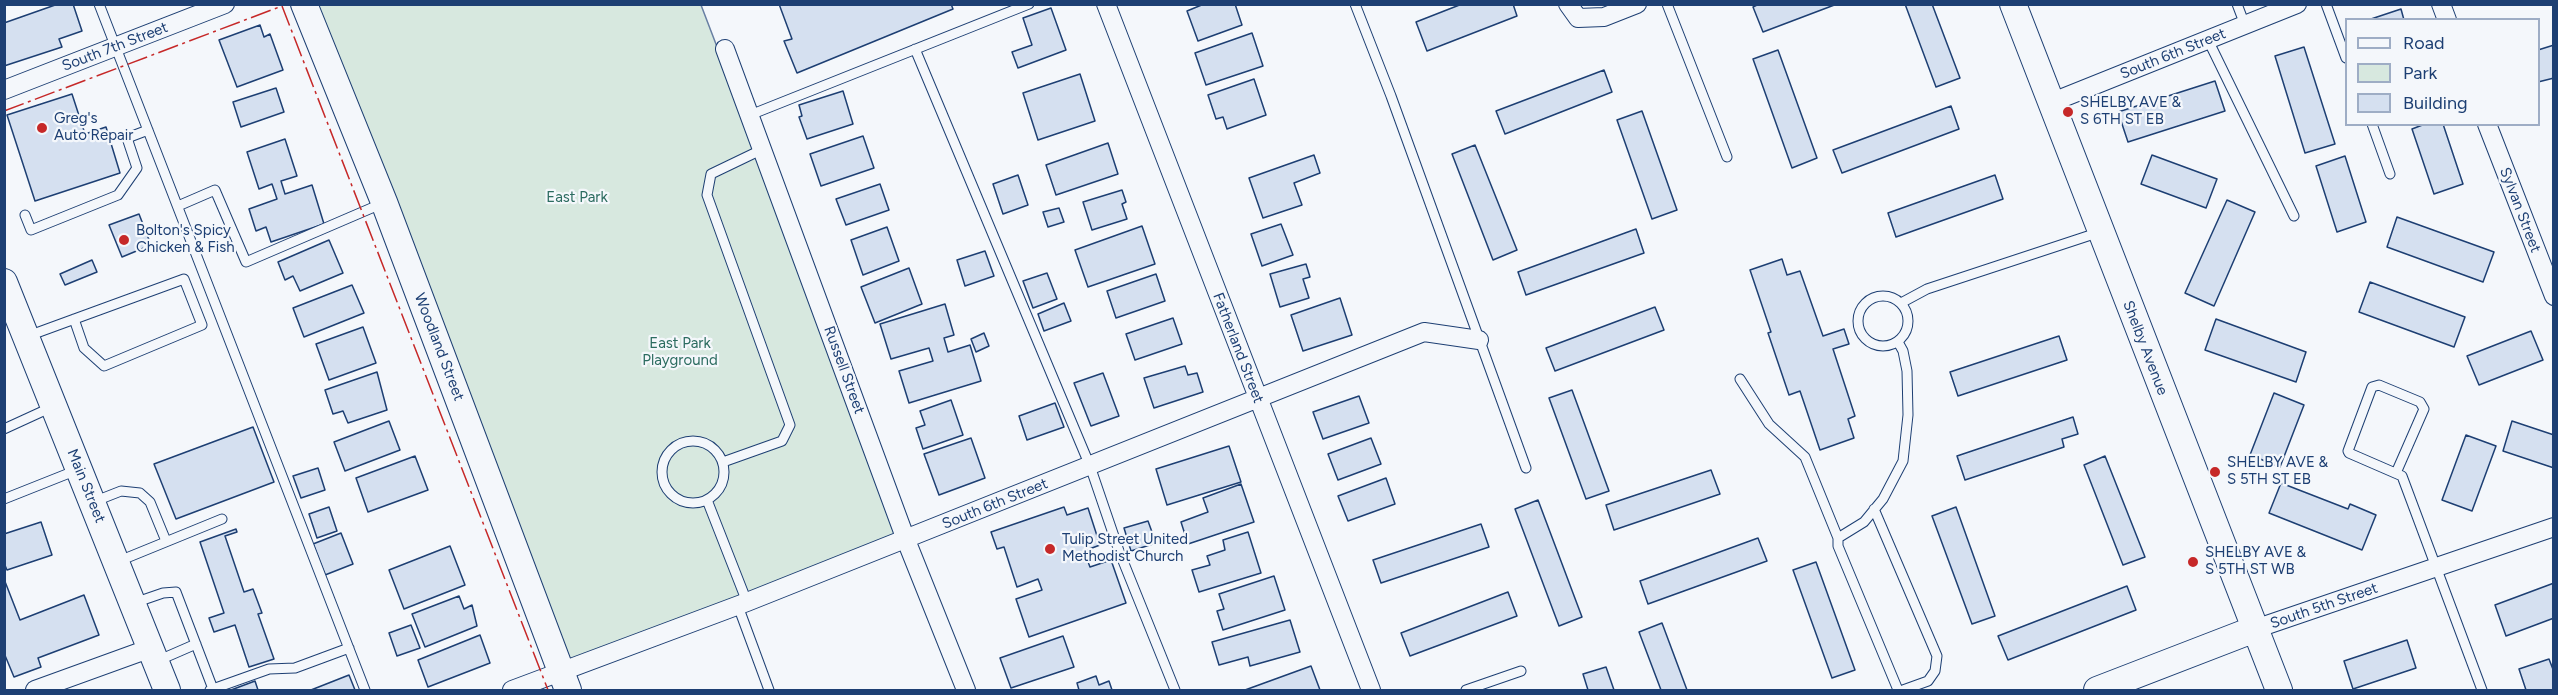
<!DOCTYPE html>
<style>
body{margin:0}
#map{position:relative;width:2558px;height:695px;overflow:hidden;background:#f4f7fb;font-family:Figtree,sans-serif}
canvas{display:block}
.frame{position:absolute;inset:0;border:6px solid #1d3f73;pointer-events:none}
.legend{position:absolute;left:2345px;top:18px;width:195px;height:108px;box-sizing:border-box;background:#f4f7fb;border:2px solid #9eadc5;margin:0;padding:8px 10px;list-style:none;font-size:18px;color:#1d3f73}
.legend li{display:flex;align-items:center;gap:12px;height:30px}
.legend b{width:30px;border:2px solid #9eadc5}
</style>
<div id="map">
<canvas width="2558" height="695"></canvas>
<div class="frame"></div>
<ul class="legend">
<li><b style="height:8px;background:#f4f7fb"></b>Road</li>
<li><b style="height:16px;background:#d7e8df"></b>Park</li>
<li><b style="height:16px;background:#d5e0f0"></b>Building</li>
</ul>
</div>
<script>
const context = document.querySelector('canvas').getContext('2d');
context.lineJoin = 'round';
function paint(path, color) { context.fillStyle = color; context.fill(path, 'evenodd'); }
const toPath = rows => new Path2D(rows.map(r => 'M' + r).join(''));
function strokePath(path, color, width, dash) { context.strokeStyle = color; context.lineWidth = width; context.lineCap = dash ? 'butt' : 'round'; context.setLineDash(dash || []); context.stroke(path); }
function write(font, color, halo, rows, align = 'center') {
  context.font = font + ' Figtree,sans-serif'; context.lineWidth = 4.5; context.setLineDash([]); context.textBaseline = 'middle'; context.strokeStyle = halo; context.fillStyle = color; for (const [text, x, y, turn = 0] of rows) {
    context.save(); context.translate(x, y); context.rotate((+turn || 0) * Math.PI / 180); context.textAlign = isNaN(turn) ? turn : align; if (halo) context.strokeText(text, 0, 0); context.fillText(text, 0, 0); context.restore();
  }
}
const green = toPath([
 [302,5,701,5,906,540,561,671,302,5]
]);
const building = toPath([
 [58,4,73,4,82,31,59,39,62,47,4,66,4,23,58,4],
 [779,4,951,4,953,9,797,73,784,41,792,39,779,4],
 [1204,4,1235,4,1242,25,1198,41,1187,11,1204,4],
 [1462,4,1513,4,1517,16,1427,51,1416,22,1462,4],
 [1759,4,1837,4,1763,32,1753,7,1759,4],
 [1905,4,1932,4,1960,78,1936,87,1905,4],
 [1051,8,1066,50,1018,68,1012,52,1032,45,1023,18,1051,8],
 [2401,9,2404,20,2371,20,2371,19,2401,9],
 [260,25,264,37,270,34,283,70,237,87,219,40,260,25],
 [1252,33,1263,66,1206,85,1195,53,1252,33],
 [2554,45,2554,78,2538,82,2538,50,2554,45],
 [2304,47,2335,144,2305,153,2275,56,2304,47],
 [1778,50,1817,158,1792,168,1753,59,1778,50],
 [1604,70,1612,92,1505,134,1496,111,1604,70],
 [1080,74,1095,121,1038,140,1023,93,1080,74],
 [1254,79,1266,115,1227,129,1223,117,1216,119,1208,95,1254,79],
 [2215,81,2225,111,2128,142,2118,112,2215,81],
 [276,88,284,112,241,127,233,102,276,88],
 [843,91,853,124,807,139,799,117,802,116,799,105,843,91],
 [72,94,85,134,106,127,120,173,35,201,7,115,72,94],
 [1951,106,1959,129,1842,173,1833,150,1951,106],
 [1642,111,1677,210,1652,219,1617,120,1642,111],
 [2425,124,2443,124,2463,184,2434,194,2412,129,2425,124],
 [863,136,874,168,821,186,810,154,863,136],
 [285,139,297,176,281,181,285,194,312,185,324,224,271,242,266,227,256,231,249,209,277,199,272,184,259,189,247,152,285,139],
 [1108,143,1118,174,1056,195,1046,165,1108,143],
 [1475,145,1517,250,1493,260,1452,154,1475,145],
 [1314,155,1320,173,1294,183,1302,205,1263,218,1249,178,1314,155],
 [2152,155,2217,179,2206,208,2141,184,2152,155],
 [2345,156,2366,222,2337,232,2316,166,2345,156],
 [1018,175,1028,205,1003,214,993,184,1018,175],
 [1995,175,2003,199,1896,237,1888,213,1995,175],
 [880,184,889,210,846,225,836,199,880,184],
 [1122,190,1126,202,1122,204,1127,219,1092,230,1083,202,1122,190],
 [2227,200,2255,212,2214,306,2185,293,2227,200],
 [1059,208,1064,222,1048,227,1043,212,1059,208],
 [139,214,151,245,122,257,109,225,139,214],
 [2397,217,2494,252,2483,282,2387,247,2397,217],
 [1281,224,1293,255,1262,266,1251,234,1281,224],
 [1142,226,1155,264,1088,287,1075,250,1142,226],
 [887,227,899,261,863,275,851,240,887,227],
 [1636,229,1644,253,1526,295,1518,272,1636,229],
 [329,240,343,273,300,291,293,276,285,280,278,262,329,240],
 [985,251,994,276,965,286,957,260,985,251],
 [1782,259,1787,275,1800,271,1823,336,1844,329,1849,344,1833,349,1855,416,1848,419,1854,438,1820,450,1800,391,1789,395,1768,333,1771,332,1750,270,1782,259],
 [92,260,97,272,65,285,60,274,92,260],
 [1306,264,1310,277,1303,279,1309,298,1280,307,1270,274,1306,264],
 [909,268,922,304,875,323,861,287,909,268],
 [1047,273,1057,299,1033,308,1023,281,1047,273],
 [1156,274,1165,301,1116,318,1107,291,1156,274],
 [2370,282,2465,317,2454,347,2359,312,2370,282],
 [352,285,364,313,304,337,293,308,352,285],
 [1340,298,1352,335,1303,351,1291,315,1340,298],
 [1064,303,1071,321,1044,331,1038,314,1064,303],
 [945,304,954,335,944,338,948,352,970,345,981,381,909,403,899,371,933,361,929,348,891,359,880,324,945,304],
 [1655,307,1664,330,1555,371,1546,348,1655,307],
 [1173,318,1182,344,1135,360,1126,334,1173,318],
 [2216,319,2306,352,2296,382,2205,350,2216,319],
 [363,327,376,363,329,380,316,344,363,327],
 [2531,331,2543,360,2479,385,2467,356,2531,331],
 [984,333,989,346,976,352,971,339,984,333],
 [2059,336,2067,360,1958,396,1950,372,2059,336],
 [1185,366,1188,375,1197,373,1203,392,1154,408,1144,378,1185,366],
 [377,372,387,410,348,423,343,411,333,414,325,390,377,372],
 [1103,373,1119,416,1091,426,1074,383,1103,373],
 [1572,390,1609,491,1586,499,1549,398,1572,390],
 [2274,393,2304,405,2280,467,2250,455,2274,393],
 [1359,396,1369,423,1323,439,1313,412,1359,396],
 [951,400,963,435,923,449,916,428,925,425,920,411,951,400],
 [1055,403,1064,427,1027,440,1019,416,1055,403],
 [2073,417,2078,434,2062,439,2064,447,1965,480,1957,456,2073,417],
 [389,421,400,450,345,471,334,442,389,421],
 [2512,421,2554,435,2554,468,2503,451,2512,421],
 [253,427,274,482,176,519,154,464,253,427],
 [2466,435,2496,446,2472,511,2442,500,2466,435],
 [971,438,985,478,939,495,924,454,971,438],
 [1371,438,1381,464,1338,480,1328,454,1371,438],
 [1229,446,1241,482,1167,505,1156,469,1229,446],
 [415,456,428,490,368,512,356,478,415,456],
 [2105,456,2145,557,2123,565,2084,465,2105,456],
 [318,468,325,490,301,498,293,476,318,468],
 [1711,470,1720,494,1614,530,1606,505,1711,470],
 [1386,478,1395,504,1348,521,1338,496,1386,478],
 [2281,483,2348,509,2350,504,2376,515,2362,550,2269,513,2281,483],
 [1241,484,1254,522,1188,544,1181,522,1208,512,1203,498,1241,484],
 [1538,500,1582,617,1559,626,1515,509,1538,500],
 [329,507,337,531,317,538,309,514,329,507],
 [1064,507,1067,515,1088,508,1100,545,1084,551,1090,567,1111,560,1126,603,1029,637,1016,599,1042,590,1038,579,1017,587,1004,547,997,549,991,532,1064,507],
 [1956,507,1995,616,1972,624,1932,516,1956,507],
 [1148,521,1156,543,1131,551,1124,528,1148,521],
 [41,522,52,555,7,570,4,563,4,534,41,522],
 [1481,524,1489,547,1381,583,1373,560,1481,524],
 [236,529,237,532,225,536,244,592,253,589,262,613,258,614,274,659,249,667,235,625,214,632,209,618,224,613,200,542,236,529],
 [1248,532,1261,573,1199,592,1192,570,1210,565,1207,556,1225,550,1223,540,1248,532],
 [341,533,353,564,325,575,313,544,341,533],
 [1758,538,1767,561,1648,604,1640,581,1758,538],
 [450,546,465,585,404,609,389,570,450,546],
 [1816,562,1855,670,1832,678,1793,570,1816,562],
 [1274,576,1285,610,1223,630,1217,611,1224,609,1219,594,1274,576],
 [4,579,20,620,84,595,99,635,38,658,41,667,14,677,4,653,4,579],
 [2554,583,2554,618,2506,636,2495,605,2554,583],
 [2127,586,2136,610,2008,660,1998,636,2127,586],
 [1508,592,1517,616,1410,656,1401,633,1508,592],
 [459,596,464,609,472,605,477,626,425,647,412,614,459,596],
 [1290,620,1300,652,1250,666,1248,657,1219,665,1212,642,1290,620],
 [1662,623,1687,690,1661,690,1639,632,1662,623],
 [411,625,420,648,397,656,389,633,411,625],
 [480,635,490,663,428,687,418,660,480,635],
 [1063,636,1074,667,1011,688,1000,658,1063,636],
 [2407,640,2416,668,2353,689,2344,661,2407,640],
 [2549,659,2554,672,2554,690,2526,690,2519,669,2549,659],
 [1311,666,1320,690,1245,690,1311,666],
 [1606,667,1614,690,1588,690,1583,674,1606,667],
 [349,675,355,690,311,690,349,675],
 [1096,676,1099,685,1109,681,1112,690,1079,690,1077,683,1096,676],
 [255,681,258,690,231,690,255,681]
]);
const lane = toPath([
 [99,4,365,690],
 [1355,4,1391,96,1526,468],
 [1667,4,1727,157],
 [2237,4,2245,25],
 [2326,4,2346,58],
 [2208,40,2294,216],
 [915,49,1090,466,1119,551,1175,690],
 [750,115,1029,4],
 [2372,124,2390,174],
 [178,206,215,190,246,262,381,204],
 [25,215,31,230,118,195,137,168,127,138,148,130],
 '1858 321a25 25 0 1 1 50 0a25 25 0 1 1-50 0Z',
 [1901,303,1927,289,2100,232],
 [28,336,184,279,202,325,104,366,84,348,74,319],
 [1898,342,1903,351,1907,371,1908,415,1903,461,1883,499,1864,522,1838,538,1838,546,1898,690],
 [1740,379,1769,424,1805,457,1838,538],
 [4,429,52,407],
 '662 472a31 31 0 1 1 62 0a31 31 0 1 1-62 0Z',
 [723,462,782,441,790,425,707,195,711,174,763,149],
 [2396,473,2424,409,2420,402,2379,385,2372,387,2348,451,2349,453,2402,476,2482,690],
 [4,499,77,470],
 [707,500,747,602],
 [93,502,121,491,140,493,150,502,166,541],
 [1874,509,1937,656,1935,671,1928,681,1903,690],
 [119,561,222,519],
 [134,603,163,593,176,592,213,689],
 [738,606,769,690],
 [157,661,196,644],
 [210,690,269,669,295,668,349,648],
 [1466,690,1521,671]
]);
const street = toPath([
 [1106,4,1371,690],
 [1568,4,1578,18,1604,17,1637,4],
 [2441,4,2447,20],
 [725,49,906,540,966,690],
 [4,90,225,4],
 [2050,103,2297,4],
 [2487,124,2554,296],
 [2255,629,2554,527],
 [35,690,151,648],
 [512,690,747,602,1424,332,1479,340]
]);
const secondary = toPath([
 [304,4,384,202,568,690],
 [2013,4,2279,690],
 [4,282,167,690],
 [2097,690,2255,629]
]);
const power = toPath([
 [4,111,282,6,548,690]
]);
const markers = [
 [2068,112,6,"#c62828"],
 [42,128,6,"#c62828"],
 [124,240,6,"#c62828"],
 [2215,472,6,"#c62828"],
 [1050,549,6,"#c62828"],
 [2193,562,6,"#c62828"]
];
const streetNames = [
 ["South 7th Street",115,47,-21],
 ["South 6th Street",2173,54,-22],
 ["Sylvan Street",2520,210,69],
 ["Woodland Street",439,347,69],
 ["Fatherland Street",1238,348,69],
 ["Shelby Avenue",2145,348,69],
 ["Russell Street",844,370,70],
 ["Main Street",86,486,68],
 ["South 6th Street",995,504,-22],
 ["South 5th Street",2324,606,-19]
];
const poiNames = [
 ["SHELBY AVE &",2080,103],
 ["S 6TH ST EB",2080,120],
 ["Greg's",54,119],
 ["Auto Repair",54,136],
 ["Bolton's Spicy",136,231],
 ["Chicken & Fish",136,248],
 ["SHELBY AVE &",2227,463],
 ["S 5TH ST EB",2227,480],
 ["Tulip Street United",1062,540],
 ["Methodist Church",1062,557],
 ["SHELBY AVE &",2205,553],
 ["S 5TH ST WB",2205,570]
];
const parkNames = [
 ["East Park",577,198],
 ["East Park",680,344],
 ["Playground",680,361]
];
paint(green, '#d7e8df');
strokePath(green, '#687fa3', 1.5);
paint(building, '#d5e0f0');
strokePath(building, '#1d3f73', 1.5);
strokePath(lane, '#1d3f73', 11);
strokePath(street, '#1d3f73', 20);
strokePath(secondary, '#1d3f73', 28);
strokePath(lane, '#f4f7fb', 9);
strokePath(street, '#f4f7fb', 18);
strokePath(secondary, '#f4f7fb', 26);
strokePath(power, '#c62828', 1.5, [21, 4.5, 3, 4.5]);
for (const [x, y, r, color] of markers) { const dot = new Path2D(); dot.arc(x, y, r, 0, 2 * Math.PI); context.fillStyle = color; context.fill(dot); strokePath(dot, '#f4f7fb', 2); }
write('15px', '#1d3f73', '#f4f7fb', streetNames);
write('15px', '#1d3f73', '#f4f7fb', poiNames, 'left');
write('15px', '#2c6c60', '#f4f7fb', parkNames);
</script>
